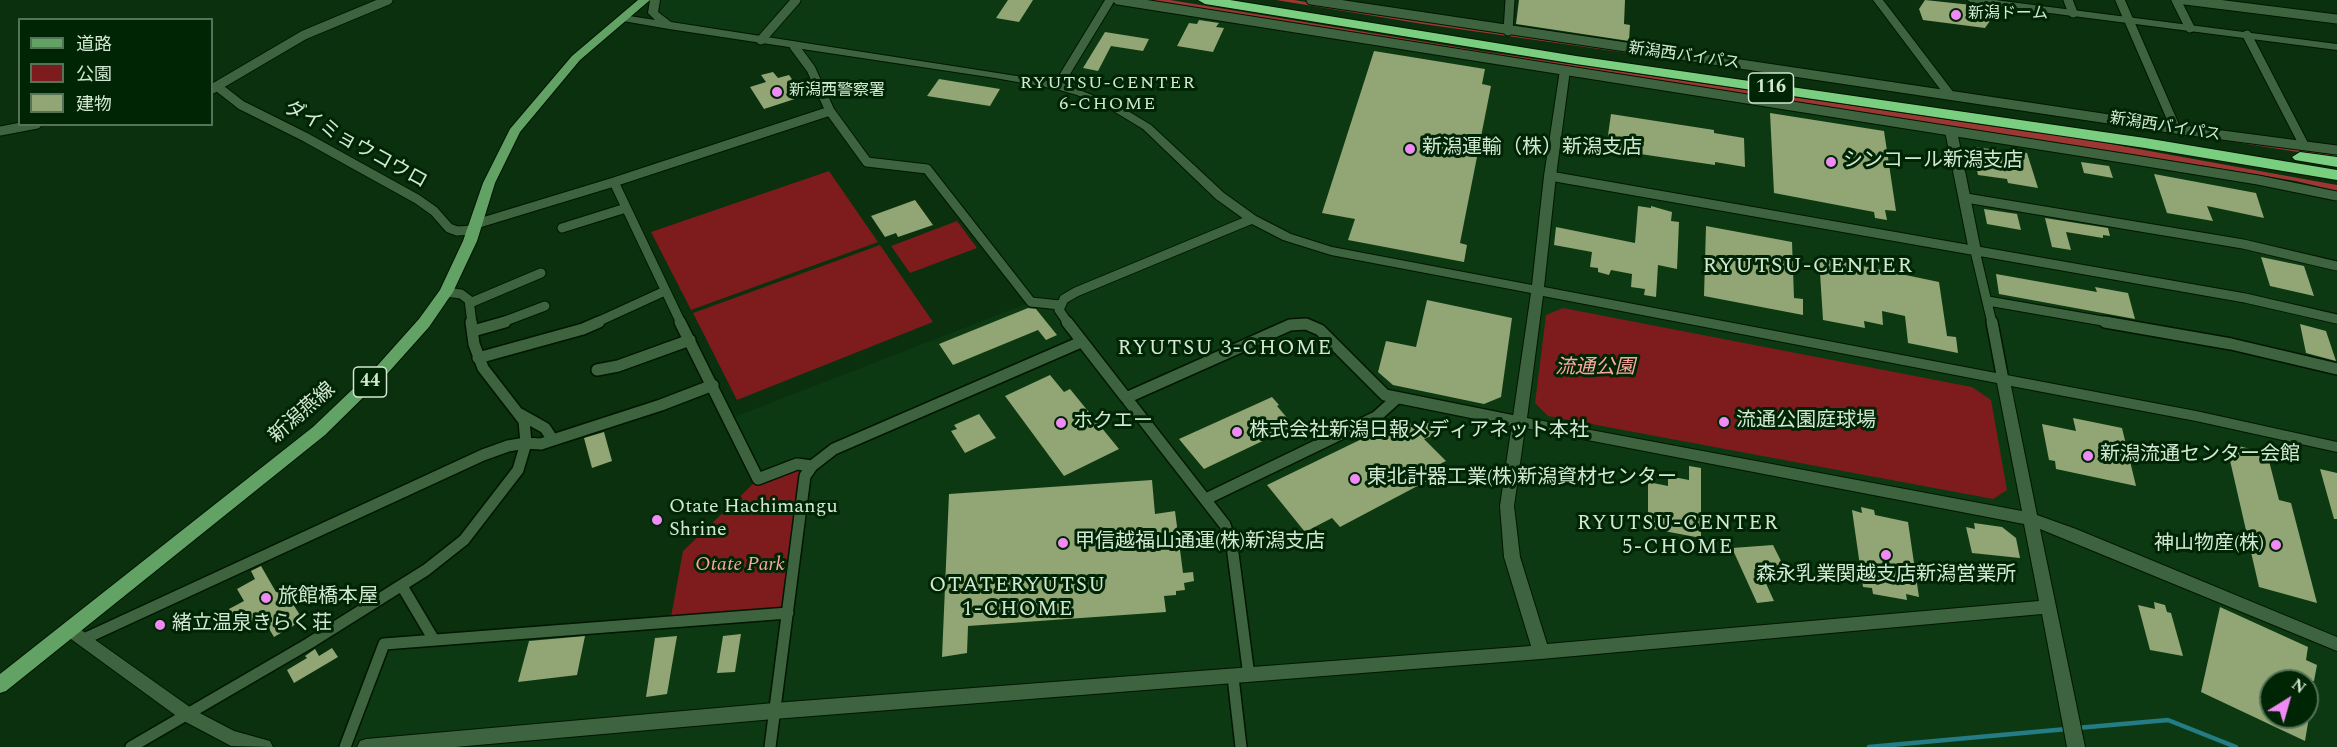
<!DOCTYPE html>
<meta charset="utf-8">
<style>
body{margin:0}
#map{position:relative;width:2337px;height:747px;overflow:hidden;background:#0a300e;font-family:Spectral,"Noto Sans JP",serif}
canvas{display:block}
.legend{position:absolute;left:18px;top:18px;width:195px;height:108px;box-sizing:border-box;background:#002505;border:2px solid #547357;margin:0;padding:8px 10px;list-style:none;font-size:18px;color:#d3e8d3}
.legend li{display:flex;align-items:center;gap:12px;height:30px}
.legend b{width:30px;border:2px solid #547357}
.north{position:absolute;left:2259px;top:669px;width:60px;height:60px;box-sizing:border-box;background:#002505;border:2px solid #547357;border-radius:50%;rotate:37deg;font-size:16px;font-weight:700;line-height:24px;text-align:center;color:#d3e8d3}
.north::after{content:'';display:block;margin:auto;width:21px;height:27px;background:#f08bf5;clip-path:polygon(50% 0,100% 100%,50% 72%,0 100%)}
</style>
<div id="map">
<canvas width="2337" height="747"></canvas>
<ul class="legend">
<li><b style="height:8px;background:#62a365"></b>道路</li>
<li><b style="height:16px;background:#7d1b1d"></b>公園</li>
<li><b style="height:16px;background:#92a574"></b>建物</li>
</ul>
<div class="north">N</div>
</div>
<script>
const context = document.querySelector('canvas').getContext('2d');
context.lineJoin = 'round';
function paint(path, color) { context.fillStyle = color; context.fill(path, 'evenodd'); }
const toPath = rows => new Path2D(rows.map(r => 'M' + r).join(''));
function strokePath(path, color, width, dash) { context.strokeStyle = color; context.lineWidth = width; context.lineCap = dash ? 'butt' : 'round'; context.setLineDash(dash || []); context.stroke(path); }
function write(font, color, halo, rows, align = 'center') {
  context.font = font + ' Spectral,"Noto Sans JP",serif'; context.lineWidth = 6; context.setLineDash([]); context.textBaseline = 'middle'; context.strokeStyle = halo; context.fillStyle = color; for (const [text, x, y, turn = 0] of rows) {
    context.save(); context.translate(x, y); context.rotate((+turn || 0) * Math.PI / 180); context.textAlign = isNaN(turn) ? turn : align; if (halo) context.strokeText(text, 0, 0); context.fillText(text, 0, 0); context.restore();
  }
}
const built = toPath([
 [649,0,1118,0,2258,180,2337,198,2337,747,349,747,384,644,788,613,758,479,729,419,1031,302,927,169,867,162,794,46,669,26,649,11],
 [2271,681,2307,681,2307,717,2271,717]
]);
const green = toPath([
 [829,171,878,242,691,310,651,232],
 [957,221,977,248,910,273,891,246],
 [880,245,933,322,737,400,693,313],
 [1563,308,1972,387,1991,400,2007,490,1993,499,1548,416,1535,403,1546,315],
 [812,466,785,613,670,622,683,551,758,479]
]);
const forest = toPath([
 [1137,0,1170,0,1481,51,2030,132,2072,137,2337,185,2337,191,2296,181,2185,163],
 [1276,0,1294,0,1551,41,2019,107,2337,154,2337,158,2022,109,1423,24]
]);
const stream = toPath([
 [2077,728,2168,720,2236,747],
 [1869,747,2067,729]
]);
const building = toPath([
 [1008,0,1033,0,1019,22,996,18],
 [1519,0,1625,0,1624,24,1630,25,1629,41,1516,24],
 [1925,0,1981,6,1992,18,1985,28,1923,20,1919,9],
 [1199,20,1219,23,1216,27,1224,28,1213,52,1177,46,1189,23,1197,24],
 [1105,32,1149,39,1143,51,1111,46,1098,71,1083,68],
 [1374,51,1485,69,1482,84,1491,86,1460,243,1467,245,1464,262,1348,240,1355,219,1322,213],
 [773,72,778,78,789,75,804,96,764,109,750,87,766,82,761,75],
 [939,79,1000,89,990,106,927,96],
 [1770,113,1884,131,1896,211,1885,210,1887,220,1875,218,1874,212,1774,193],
 [1611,114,1714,130,1714,133,1744,138,1745,167,1715,162,1715,165,1606,149],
 [1972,147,2027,153,2038,188,2008,183,2007,179,1978,175],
 [2081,162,2109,166,2113,178,2084,173],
 [2154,174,2256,193,2264,218,2207,206,2213,221,2167,213],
 [915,200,933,225,898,237,896,233,885,237,871,216],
 [1638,206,1651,208,1651,206,1672,212,1671,221,1679,222,1677,269,1658,265,1656,297,1644,295,1645,289,1631,287,1632,274,1611,270,1609,275,1598,272,1598,268,1590,267,1592,252,1554,245,1556,227,1635,243],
 [1984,209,2017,214,2021,230,1987,224],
 [2045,218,2108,228,2110,236,2103,235,2103,238,2066,232,2071,250,2052,247],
 [1706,226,1792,242,1794,298,1803,299,1803,315,1704,296],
 [1819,257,1939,282,1947,336,1956,337,1958,353,1908,343,1905,316,1882,311,1883,325,1864,321,1865,328,1823,320],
 [2261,257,2304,266,2314,296,2270,286],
 [1996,274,2097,292,2095,287,2128,293,2135,319,1999,294],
 [1427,300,1512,318,1501,397,1484,404,1393,385,1378,372,1386,341,1416,347],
 [1028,308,1036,309,1057,335,1046,340,1038,330,953,365,939,344],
 [2300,324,2326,331,2336,361,2306,353],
 [1050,375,1064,392,1070,389,1119,449,1064,476,1005,396],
 [1272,397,1279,405,1277,406,1294,426,1204,469,1179,439],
 [979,414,996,438,965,453,951,431,957,429,954,425],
 [1405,418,1413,426,1425,420,1438,433,1424,439,1446,461,1436,466,1442,473,1340,527,1332,518,1305,532,1267,485],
 [2073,418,2122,428,2136,486,2056,469,2055,461,2049,460,2042,424,2076,431],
 [604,432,612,461,592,468,584,438],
 [2226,443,2267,453,2279,500,2291,503,2317,603,2259,587],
 [1689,466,1701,468,1701,538,1648,528,1648,482,1668,486,1668,476,1689,480],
 [2320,469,2337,473,2337,519,2334,519],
 [1152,480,1155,514,1175,511,1183,573,1193,572,1194,581,1184,583,1185,590,1176,591,1176,595,1164,596,1166,612,968,626,967,653,942,657,949,494],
 [1861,507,1874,510,1875,515,1908,522,1919,597,1906,594,1907,600,1873,594,1872,588,1863,587,1852,510,1862,513],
 [1974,523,2002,527,2016,538,2020,558,1972,553,1966,527,1975,529],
 [1773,545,1789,577,1764,579,1774,601,1757,603,1732,548],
 [261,566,276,592,283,588,303,620,274,637,262,617,246,627,242,621,237,624,229,609,244,601,237,589,255,579,251,571],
 [2154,602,2165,605,2167,612,2171,613,2183,656,2150,650,2138,605,2155,609],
 [2220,607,2308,647,2306,660,2317,665,2314,681,2271,681,2271,717,2309,717,2305,741,2201,692],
 [741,634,735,672,717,673,723,636],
 [585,636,577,675,518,682,529,641],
 [677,636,667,694,646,697,655,638],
 [332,648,338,657,294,683,287,670,307,658,305,656,315,649,319,656]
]);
const streetFar1 = toPath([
 [1118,0,2135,160,2258,180,2337,196],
 [1311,0,2176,129,2337,150],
 [2068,0,2073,13],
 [2120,0,2176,129],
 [2176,0,2190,28],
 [2185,0,2337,19],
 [1508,31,1510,0],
 [2247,35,2304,145],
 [761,40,796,0],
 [794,46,811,69,830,111,867,162,927,169,1031,302,1060,305],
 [218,87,241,105,305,137,417,199,434,211,449,228,457,231,474,230],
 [212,89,304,35,388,0],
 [0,131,37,124],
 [1550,176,2245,298,2337,319],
 [614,182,681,323],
 [1966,198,2243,244,2337,266],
 [476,224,614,182,830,111],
 [562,228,626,208],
 [1975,251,1992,323],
 [446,292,461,294,469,300,472,323],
 [1988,301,2114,323],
 [470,303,541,273],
 [500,323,545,306],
 [595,323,665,291],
 [1068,323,1059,310,1064,299,1076,292,1252,219]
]);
const street = toPath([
 [680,322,758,479,797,464,812,466],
 [1067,322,1225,525,1232,546,1249,676],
 [1992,322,2003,380],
 [2105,322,2231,344,2337,369],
 [473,331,505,322],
 [478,358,583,329,599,322],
 [597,370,618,366,690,340],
 [1126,398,1290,325,1306,324,1320,330,1385,395,1519,422],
 [520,414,545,428,553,440,661,405,713,385],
 [1206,499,1376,417,1396,399],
 [402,586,434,640],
 [84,639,483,455,508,446,526,443,541,444,553,440],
 [1233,677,1241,747],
 [131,747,308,644,426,570,464,540,518,470,526,443,524,421,483,368,474,344,471,322],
 [345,747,384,644,788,613],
 [770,747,805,476,812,466,834,449,1081,342]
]);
const secondary = toPath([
 [650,0,660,0,658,12,671,22,1055,82,1105,0,1115,0,1064,84,1118,105,1151,125,1224,193,1256,216,1291,234,1332,247,1532,285,1544,176,1560,70,1565,67,1569,68,1570,70,1556,176,1544,287,2196,411,2337,442,2337,452,2196,421,2011,386,2037,515,2076,529,2337,637,2337,651,2040,529,2085,747,2067,747,2042,614,1541,659,774,719,455,747,357,747,360,741,366,739,774,703,1531,646,1504,557,1500,506,1531,293,1331,255,1283,240,1248,222,1216,199,1143,129,1110,109,1077,95,1056,89,995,78,669,29,623,21,618,18,623,15,655,20,648,13,650,0],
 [1543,296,1997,383,2022,511,1527,418,1543,296],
 [1525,428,2024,524,2039,601,1547,644,1520,557,1514,506,1525,428],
 [1873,0,1883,0,1954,93,1954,97,1946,97,1873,0],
 [1967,0,1995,0,2337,44,2337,50,1972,3,1967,0],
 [1951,128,1957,131,1981,251,1975,255,1969,251,1945,131,1951,128],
 [70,622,194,710,234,731,270,741,273,747,231,746,182,720,64,634,62,629,64,624,70,622]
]);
const primary = toPath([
 [638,0,650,0,580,60,520,132,495,183,477,241,453,292,429,327,387,374,325,435,6,691,0,693,0,674,313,427,377,366,419,319,440,290,463,241,483,183,510,129,572,56,638,0]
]);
const highway = toPath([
 [1198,0,1230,0,1576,56,2145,138,2337,170,2337,180,2145,148,1576,64,1205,4,1198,0],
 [2300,152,2337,157,2337,167,2295,160,2292,157,2300,152]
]);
const markers = [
 [1956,15,6,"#f08bf5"],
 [777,92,6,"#f08bf5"],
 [1410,149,6,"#f08bf5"],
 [1831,162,6,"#f08bf5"],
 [1724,422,6,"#f08bf5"],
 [1061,423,6,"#f08bf5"],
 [1237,432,6,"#f08bf5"],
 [2088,456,6,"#f08bf5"],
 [1355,479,6,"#f08bf5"],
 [657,520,6,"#f08bf5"],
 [1063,543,6,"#f08bf5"],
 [2276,545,6,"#f08bf5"],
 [1886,555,6,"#f08bf5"],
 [266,598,6,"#f08bf5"],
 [160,625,6,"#f08bf5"]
];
const farPoinames = [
 ["新潟ドーム",1968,15],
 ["新潟西警察署",789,92]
];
const farStreetnames = [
 ["新潟西バイパス",1684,57,8],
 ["新潟西バイパス",2165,128,9]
];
const farNeighbourhoodnames = [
 ["RYUTSU-CENTER",1108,84],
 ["6-CHOME",1108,105]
];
const shields = [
 [1771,88,45],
 [370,382,33]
];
const shieldNames = [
 ["116",1771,88],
 ["44",370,382]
];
const streetNames = [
 ["ダイミョウコウロ",355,146,29],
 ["新潟燕線",303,414,-41]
];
const poiNames = [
 ["新潟運輸（株）新潟支店",1422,149],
 ["シンコール新潟支店",1843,162],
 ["流通公園庭球場",1736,422],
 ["ホクエー",1073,423],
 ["株式会社新潟日報メディアネット本社",1249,432],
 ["新潟流通センター会館",2100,456],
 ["東北計器工業(株)新潟資材センター",1367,479],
 ["Otate Hachimangu",669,508],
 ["Shrine",669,531],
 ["甲信越福山通運(株)新潟支店",1075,543],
 ["神山物産(株)",2264,545,"right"],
 ["森永乳業関越支店新潟営業所",1886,576,"center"],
 ["旅館橋本屋",278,598],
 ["緒立温泉きらく荘",172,625]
];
const parkNames = [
 ["流通公園",1595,369],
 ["Otate Park",740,566]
];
const neighbourhoodNames = [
 ["RYUTSU 3-CHOME",1225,350],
 ["RYUTSU-CENTER",1678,525],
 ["5-CHOME",1678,549],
 ["OTATERYUTSU",1018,587],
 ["1-CHOME",1018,611]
];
const quarterNames = [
 ["RYUTSU-CENTER",1808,268]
];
paint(built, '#0c3912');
paint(green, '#7d1b1d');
paint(forest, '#9c3734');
strokePath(stream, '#247c85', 4.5);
paint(building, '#92a574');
strokePath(streetFar1, '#001601', 11);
strokePath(street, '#001601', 14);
strokePath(secondary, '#001601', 2);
strokePath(primary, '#001601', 2);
strokePath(highway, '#001601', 2);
strokePath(streetFar1, '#3e633f', 9);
strokePath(street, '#3e633f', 11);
paint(secondary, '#3e633f');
paint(primary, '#62a365');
paint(highway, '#7ace7f');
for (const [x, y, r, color] of markers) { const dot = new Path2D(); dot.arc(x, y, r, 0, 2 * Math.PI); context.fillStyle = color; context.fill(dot); strokePath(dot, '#002505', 2); }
write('16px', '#d3e8d3', '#002505', farPoinames, 'left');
write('16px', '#d3e8d3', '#002505', farStreetnames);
context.letterSpacing = '1.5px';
write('18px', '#d3e8d3', '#002505', farNeighbourhoodnames);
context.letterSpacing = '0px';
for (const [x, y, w] of shields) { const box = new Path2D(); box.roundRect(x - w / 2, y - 15, w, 30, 4.5); context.fillStyle = '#002505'; context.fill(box); strokePath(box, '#d3e8d3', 1.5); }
write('bold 18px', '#d3e8d3', null, shieldNames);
write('20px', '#d3e8d3', '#002505', streetNames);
write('20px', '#d3e8d3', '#002505', poiNames, 'left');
write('italic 20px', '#faa8a0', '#002505', parkNames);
context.letterSpacing = '1.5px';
write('21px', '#d3e8d3', '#002505', neighbourhoodNames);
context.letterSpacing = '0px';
context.letterSpacing = '1.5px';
write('22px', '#d3e8d3', '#002505', quarterNames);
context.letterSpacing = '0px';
</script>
